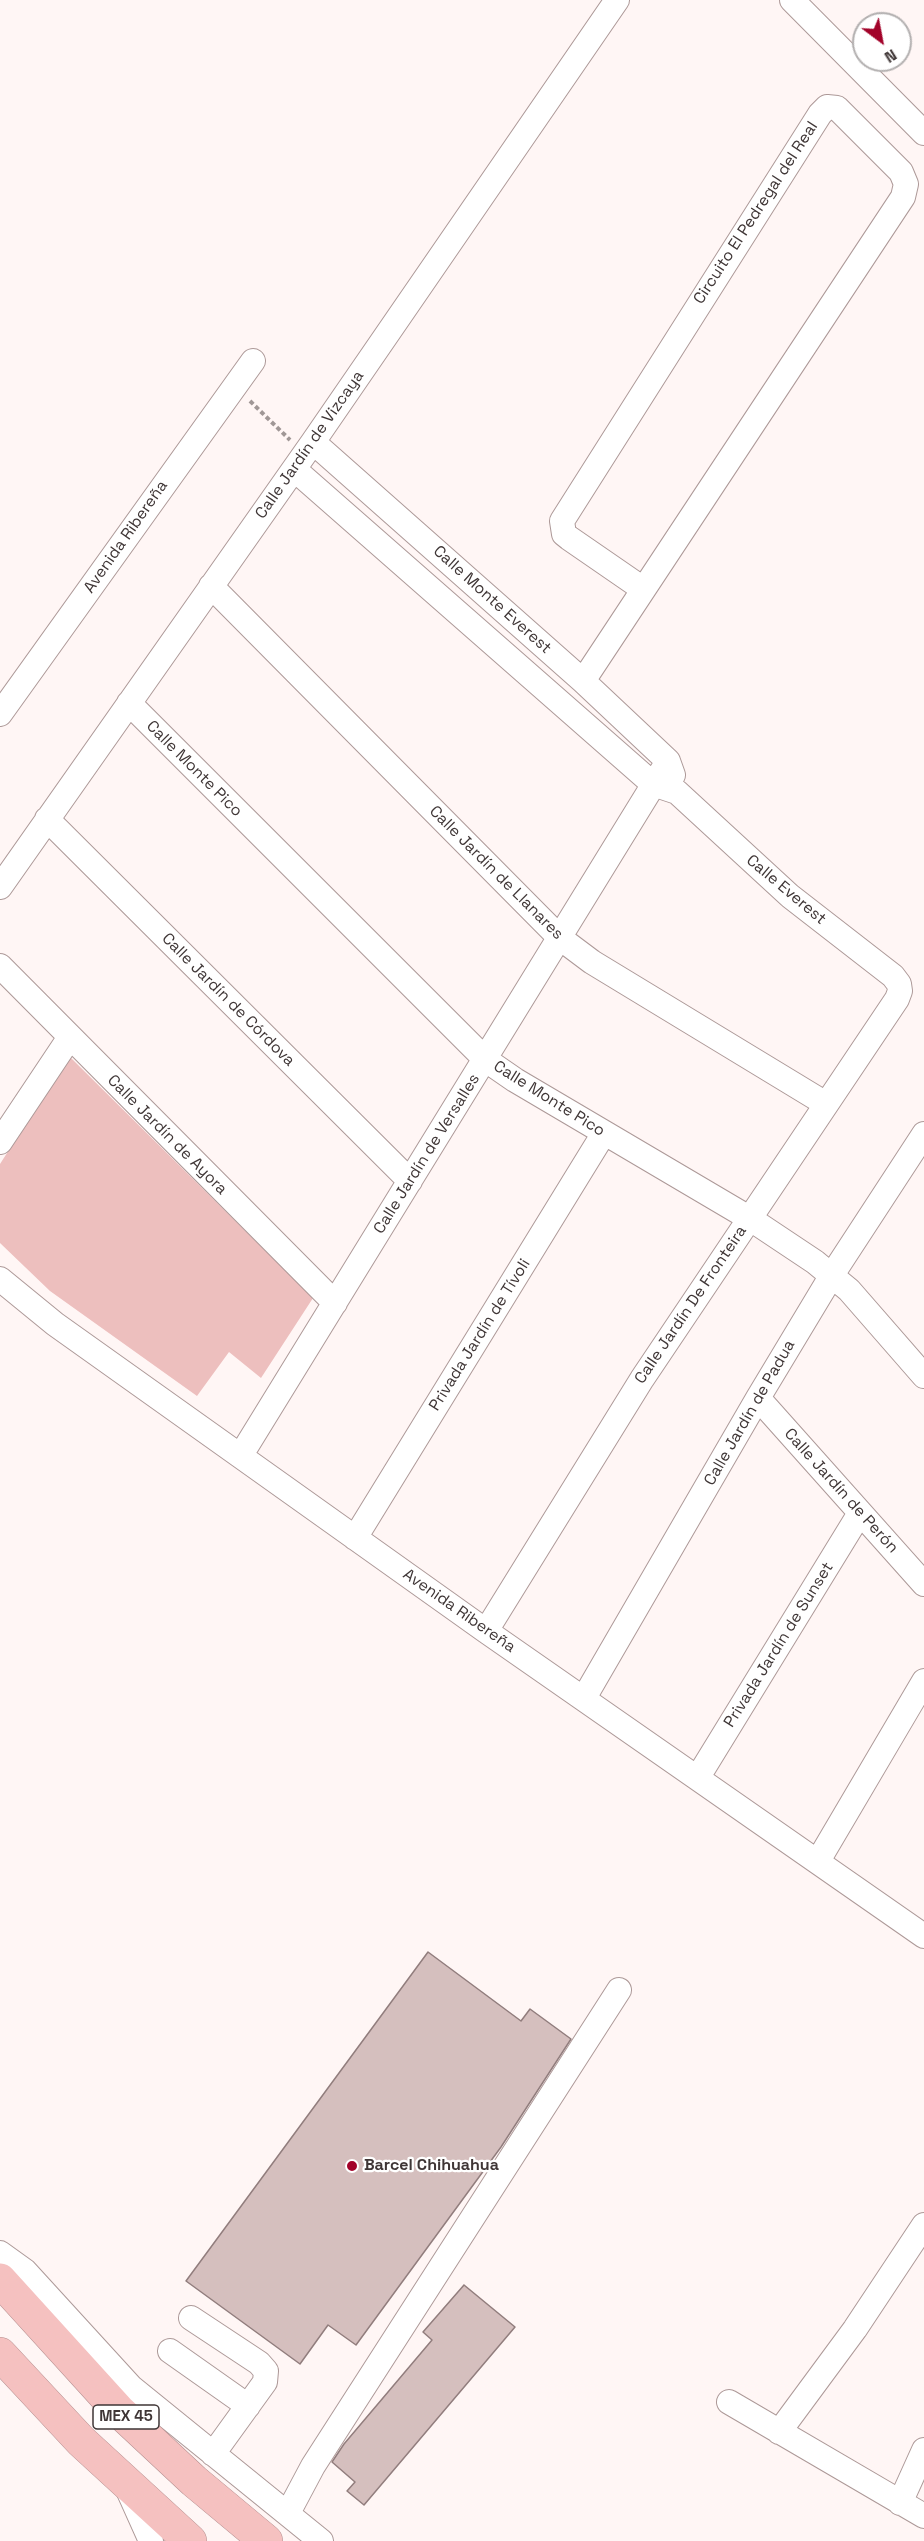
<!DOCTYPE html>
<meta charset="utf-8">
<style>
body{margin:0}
#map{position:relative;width:924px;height:2541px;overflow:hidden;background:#fff6f5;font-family:"Space Grotesk",sans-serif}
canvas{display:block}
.north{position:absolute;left:852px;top:12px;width:60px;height:60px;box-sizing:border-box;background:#fff;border:2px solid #b2afaf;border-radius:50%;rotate:148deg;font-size:16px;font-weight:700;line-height:24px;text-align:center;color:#3f3636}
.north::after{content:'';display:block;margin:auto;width:21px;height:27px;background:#a20229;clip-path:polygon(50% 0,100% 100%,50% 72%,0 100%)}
</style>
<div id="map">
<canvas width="924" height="2541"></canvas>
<div class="north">N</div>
</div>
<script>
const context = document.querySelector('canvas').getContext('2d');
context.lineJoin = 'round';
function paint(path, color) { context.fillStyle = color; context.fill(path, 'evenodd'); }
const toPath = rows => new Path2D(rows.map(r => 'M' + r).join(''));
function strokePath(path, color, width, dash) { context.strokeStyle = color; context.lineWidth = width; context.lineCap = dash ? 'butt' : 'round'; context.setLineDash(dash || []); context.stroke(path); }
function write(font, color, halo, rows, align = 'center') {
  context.font = font + ' "Space Grotesk",sans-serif'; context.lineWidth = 4.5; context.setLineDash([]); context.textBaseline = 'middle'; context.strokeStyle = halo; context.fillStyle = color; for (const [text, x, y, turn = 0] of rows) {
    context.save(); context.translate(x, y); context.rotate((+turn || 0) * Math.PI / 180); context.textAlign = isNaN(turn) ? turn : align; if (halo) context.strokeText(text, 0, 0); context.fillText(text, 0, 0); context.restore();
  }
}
const green = toPath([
 [69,1056,313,1298,261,1378,229,1352,197,1396,50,1291,0,1243,0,1164]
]);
const building = toPath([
 [428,1952,521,2021,530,2009,571,2039,501,2147,356,2345,328,2325,300,2364,186,2281,428,1952],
 [464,2285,515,2327,364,2505,347,2491,355,2482,332,2462,344,2444,432,2340,423,2332,464,2285]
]);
const path = toPath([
 [250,401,290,440]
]);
const minor = toPath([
 [792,0,924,133],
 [313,442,583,681,668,761,673,775],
 [294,469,653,784,677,792,790,896,893,976,899,984,900,991,897,999,642,1379,486,1631],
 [211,586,560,938,592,962,826,1104],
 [583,681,903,197,906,184,901,172,837,108,827,107,820,114,562,521,564,534,569,538,643,589],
 [129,703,486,1060,515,1080,749,1218,815,1262,849,1290,924,1376],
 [0,714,253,361],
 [47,819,410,1181],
 [0,887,313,442,617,0],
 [0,966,335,1303],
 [0,1142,70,1037],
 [0,1279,55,1324,486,1631,924,1936],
 [758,1398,924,1584],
 [241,1455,668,761],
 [355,1538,604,1133],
 [584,1698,758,1398,832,1275,924,1134],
 [698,1777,860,1513],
 [818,1861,924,1681],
 [0,2253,25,2271,131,2387,321,2541],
 [191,2318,259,2363,266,2371,265,2382,213,2454],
 [170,2351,248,2406],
 [729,2402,924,2516],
 [779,2432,855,2329,924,2225],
 [129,2492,151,2541],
 [900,2503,924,2450],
 [288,2513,313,2466,619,1990]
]);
const highway = toPath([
 [0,2280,119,2411,194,2481,266,2541],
 [0,2354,81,2441,190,2541]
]);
const markers = [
 [352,2166,6,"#a20229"]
];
const shields = [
 [126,2417,66]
];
const shieldNames = [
 ["MEX 45",126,2417]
];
const streetNames = [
 ["Circuito El Pedregal del Real",756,213,-57],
 ["Calle Jardín de Vizcaya",310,445,-55],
 ["Avenida Ribereña",126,537,-55],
 ["Calle Monte Everest",492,600,42],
 ["Calle Monte Pico",194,769,45],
 ["Calle Jardín de Llanares",496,873,45],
 ["Calle Everest",786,890,40],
 ["Calle Jardín de Córdova",228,1000,45],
 ["Calle Monte Pico",549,1099,32],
 ["Calle Jardín de Ayora",167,1135,45],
 ["Calle Jardín de Versalles",427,1154,-58],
 ["Calle Jardín De Fronteira",691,1305,-56],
 ["Privada Jardín de Tívoli",480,1335,-58],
 ["Calle Jardín de Padua",750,1413,-60],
 ["Calle Jardín de Perón",841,1491,48],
 ["Avenida Ribereña",459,1611,35],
 ["Privada Jardín de Sunset",779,1645,-58]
];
const poiNames = [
 ["Barcel Chihuahua",364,2166]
];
paint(green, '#edbfbe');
paint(building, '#d5bfbe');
strokePath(building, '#917d7d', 1.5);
strokePath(minor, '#ad9998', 26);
strokePath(highway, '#b59090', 34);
strokePath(path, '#a09796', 4, [4.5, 3]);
strokePath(minor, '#fff', 24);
strokePath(highway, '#f5c1c0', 33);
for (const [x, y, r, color] of markers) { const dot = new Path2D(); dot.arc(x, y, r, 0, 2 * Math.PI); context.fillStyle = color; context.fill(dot); strokePath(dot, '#fff', 2); }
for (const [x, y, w] of shields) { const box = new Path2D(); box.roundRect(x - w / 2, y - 12, w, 24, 4.5); context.fillStyle = '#fff'; context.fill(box); strokePath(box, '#3f3636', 1.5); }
write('bold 15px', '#3f3636', null, shieldNames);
write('16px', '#3f3636', '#fff', streetNames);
write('bold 16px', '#3f3636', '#fff', poiNames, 'left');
</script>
